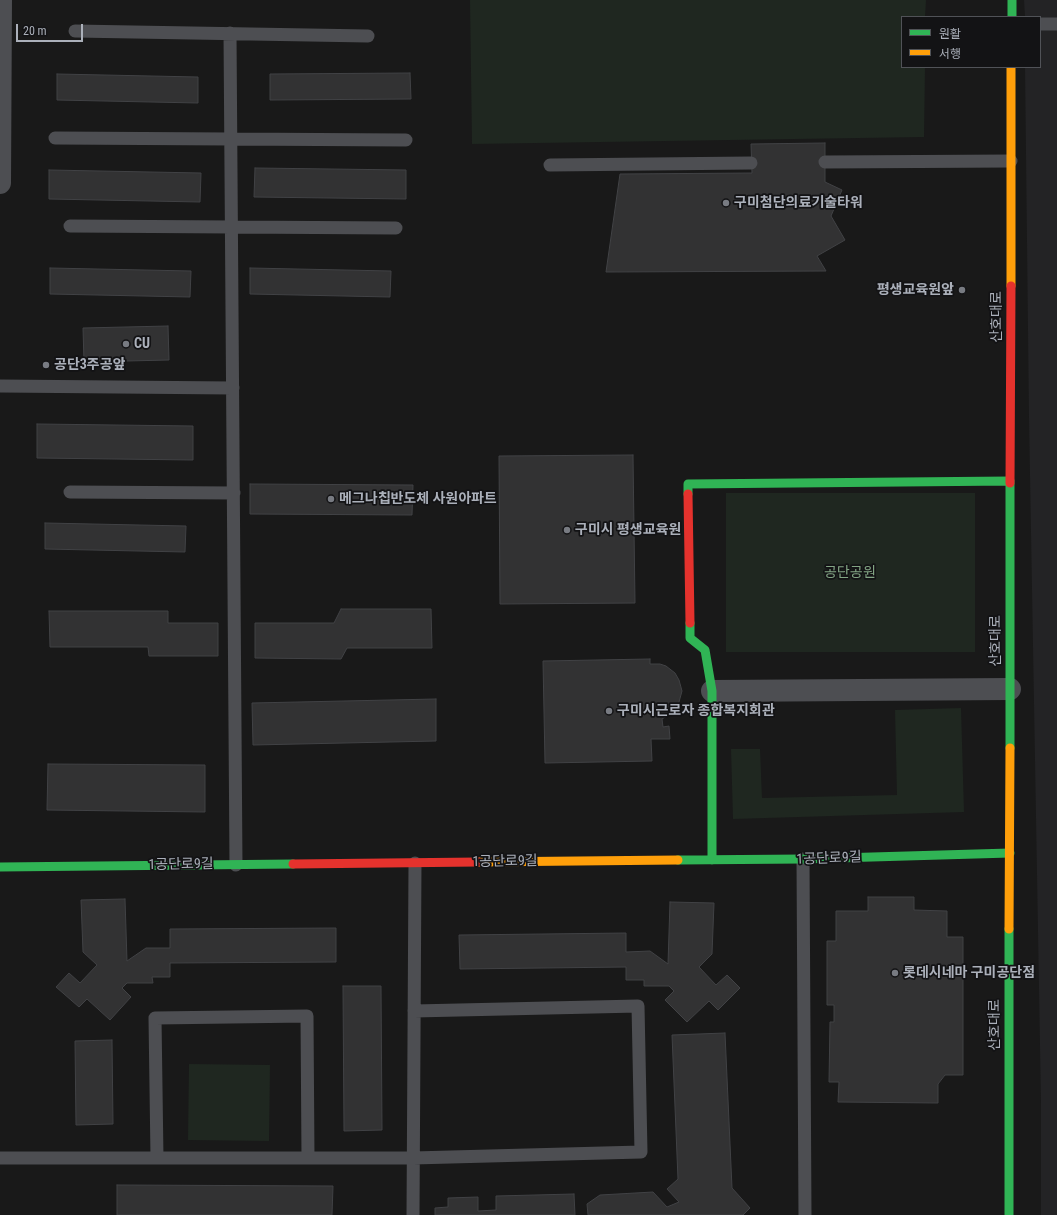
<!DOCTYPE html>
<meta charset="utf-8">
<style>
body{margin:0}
#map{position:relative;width:1057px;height:1215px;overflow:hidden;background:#191919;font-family:"Roboto Condensed","Noto Sans KR",sans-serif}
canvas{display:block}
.legend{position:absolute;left:901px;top:16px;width:140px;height:52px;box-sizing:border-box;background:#131315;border:1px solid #505257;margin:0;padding:5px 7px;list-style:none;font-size:12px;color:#abb0ba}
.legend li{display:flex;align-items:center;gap:8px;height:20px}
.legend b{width:20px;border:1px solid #505257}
.scale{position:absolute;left:16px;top:24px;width:67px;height:18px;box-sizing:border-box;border:2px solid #abb0ba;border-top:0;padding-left:5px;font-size:12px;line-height:14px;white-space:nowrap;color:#abb0ba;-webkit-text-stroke:3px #131315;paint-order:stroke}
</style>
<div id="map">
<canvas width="1057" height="1215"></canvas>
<ul class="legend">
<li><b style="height:5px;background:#30b455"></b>원활</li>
<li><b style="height:5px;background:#ff9f0a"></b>서행</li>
</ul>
<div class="scale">20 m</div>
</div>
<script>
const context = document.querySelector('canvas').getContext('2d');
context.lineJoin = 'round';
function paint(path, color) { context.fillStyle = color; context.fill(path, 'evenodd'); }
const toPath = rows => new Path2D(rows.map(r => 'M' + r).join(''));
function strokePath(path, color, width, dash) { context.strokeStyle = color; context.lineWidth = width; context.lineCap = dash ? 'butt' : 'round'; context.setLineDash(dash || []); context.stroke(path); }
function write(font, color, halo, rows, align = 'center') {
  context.font = font + ' "Roboto Condensed","Noto Sans KR",sans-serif'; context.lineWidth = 3.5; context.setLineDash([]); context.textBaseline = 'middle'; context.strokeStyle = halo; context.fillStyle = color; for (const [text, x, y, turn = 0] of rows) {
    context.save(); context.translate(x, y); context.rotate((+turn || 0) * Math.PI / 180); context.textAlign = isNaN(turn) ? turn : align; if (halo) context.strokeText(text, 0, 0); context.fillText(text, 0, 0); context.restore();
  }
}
const built = toPath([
 [1024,0,1057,0,1057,1215,1041,1215,1041,1103,1029,418,1025,67,1040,67,1040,17,1025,17]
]);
const green = toPath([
 [470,0,926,0,925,17,902,17,902,67,925,67,924,137,472,144],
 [726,493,975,493,975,652,726,652],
 [961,708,964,812,733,819,731,749,760,749,762,798,897,795,895,710],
 [189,1064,270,1065,269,1141,188,1140]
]);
const building = toPath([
 [410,73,411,99,270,100,270,74,410,73],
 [57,74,198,77,198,103,57,100,57,74],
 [825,143,825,182,842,190,831,216,845,240,817,256,826,271,606,272,620,174,752,173,751,144,825,143],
 [255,168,406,170,406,199,254,197,255,168],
 [49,170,201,173,200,202,49,199,49,170],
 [50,268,191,271,190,297,50,294,50,268],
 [250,268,391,271,390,297,250,294,250,268],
 [168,326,169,360,84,362,83,328,168,326],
 [37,424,193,426,193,460,37,458,37,424],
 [633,455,635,603,500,604,499,456,633,455],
 [250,484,413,485,412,515,250,514,250,484],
 [45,523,186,526,185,552,45,549,45,523],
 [341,609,431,609,432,648,347,648,341,659,255,658,255,623,334,623,341,609],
 [49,611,168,611,168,623,218,623,218,656,149,656,148,647,50,647,49,611],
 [650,659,650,664,660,664,666,666,675,673,679,680,682,691,679,702,676,710,662,719,663,727,669,726,670,739,651,739,652,761,545,763,543,661,650,659],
 [436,699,436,741,253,745,252,703,436,699],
 [48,764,205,765,205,812,47,810,48,764],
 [868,897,914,897,914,910,947,911,947,937,963,937,963,1075,945,1075,938,1084,938,1103,838,1102,839,1082,829,1082,830,1022,834,1022,834,1005,827,1005,827,941,836,941,836,911,868,911,868,897],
 [125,899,127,961,146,948,170,948,170,929,336,928,336,962,170,963,170,977,152,977,153,983,127,983,122,988,131,997,110,1020,87,999,79,1007,56,987,69,973,80,983,97,965,83,952,81,900,125,899],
 [670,902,714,903,712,954,699,967,716,985,727,975,740,988,718,1010,709,1001,687,1022,665,1000,674,991,669,986,644,986,644,980,626,980,626,967,460,969,459,935,626,933,626,952,650,951,668,964,670,902],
 [343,986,381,986,382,1130,344,1131,343,986],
 [725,1033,732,1188,750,1208,743,1215,588,1215,587,1204,600,1195,653,1192,667,1207,679,1202,667,1189,678,1179,672,1035,725,1033],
 [112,1040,113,1124,76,1125,75,1041,112,1040],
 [117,1185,333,1186,332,1215,117,1215,117,1185],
 [574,1194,575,1215,435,1215,435,1208,448,1207,448,1198,478,1197,478,1211,496,1210,496,1196,574,1194]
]);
const lane = toPath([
 [1040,24,1057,24],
 [75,31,368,36],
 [230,33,236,865],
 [55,138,406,140],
 [825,162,1011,161],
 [550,165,751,163],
 [70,226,396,228],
 [0,386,233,388],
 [70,492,234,493],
 [803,859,805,1215],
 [0,1158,413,1158,641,1152,638,1006,414,1011],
 [157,1158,155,1018,307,1016,308,1158],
 [413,1215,415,863]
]);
const street = toPath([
 [0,183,1,0],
 [712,691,1010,689]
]);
const fast = toPath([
 [1012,0,1012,17],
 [688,494,688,484,1010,481],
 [690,623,690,638,705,650,712,691,712,860],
 [1010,748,1010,483],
 [678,860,803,859,1010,853],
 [0,867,293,864],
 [1009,1215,1009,929]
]);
const slow = toPath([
 [1011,286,1011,67],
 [478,862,678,860],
 [1009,929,1010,748]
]);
const jam = toPath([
 [1010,483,1011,286],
 [688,494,690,623],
 [293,864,478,862]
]);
const markers = [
 [726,203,4,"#787b82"],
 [962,290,4,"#787b82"],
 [126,344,4,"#787b82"],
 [46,365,4,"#787b82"],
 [331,499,4,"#787b82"],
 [567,530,4,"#787b82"],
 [609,711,4,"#787b82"],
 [895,973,4,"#787b82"]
];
const poiNames = [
 ["구미첨단의료기술타워",734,203],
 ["평생교육원앞",954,290,"right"],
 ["CU",134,344],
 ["공단3주공앞",54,365],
 ["메그나칩반도체 사원아파트",339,499],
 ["구미시 평생교육원",575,530],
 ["구미시근로자 종합복지회관",617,711],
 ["롯데시네마 구미공단점",903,973]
];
const streetNames = [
 ["산호대로",997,317,-90],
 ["산호대로",996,641,-90],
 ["1공단로9길",829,859,-2],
 ["1공단로9길",505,862,-1],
 ["1공단로9길",181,865,-1],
 ["산호대로",995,1025,-90]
];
const parkNames = [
 ["공단공원",850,573]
];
paint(built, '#232325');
paint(green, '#1f2720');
paint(building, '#323233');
strokePath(building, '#414245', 1);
strokePath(lane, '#4d4e52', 13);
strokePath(street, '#4d4e52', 22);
strokePath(fast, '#30b455', 9);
strokePath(slow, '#ff9f0a', 9);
strokePath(jam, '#e5322d', 9);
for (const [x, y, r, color] of markers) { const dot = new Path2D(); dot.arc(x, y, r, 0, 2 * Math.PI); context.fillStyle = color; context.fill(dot); strokePath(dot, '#131315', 1.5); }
write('bold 14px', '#abb0ba', '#131315', poiNames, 'left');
write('14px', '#abb0ba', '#131315', streetNames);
write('14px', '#82a484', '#131315', parkNames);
</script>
